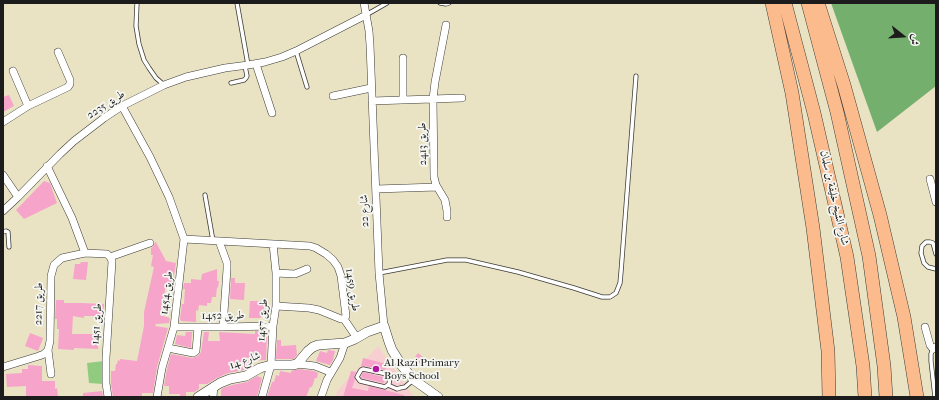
<!DOCTYPE html>
<meta charset="utf-8">
<style>
body{margin:0}
#map{position:relative;width:939px;height:400px;overflow:hidden;background:#e9e3c4;font-family:"IM FELL French Canon",Amiri,serif}
canvas{display:block}
.frame{position:absolute;inset:0;border:4px solid #1c1c1c;pointer-events:none}
.north{position:absolute;left:883px;top:16px;width:40px;height:40px;-webkit-text-stroke:3px #f6f6f2;paint-order:stroke;rotate:107deg;font-size:11px;font-weight:700;line-height:16px;text-align:center;color:#1c1c1c}
.north::after{content:'';display:block;margin:auto;width:14px;height:18px;background:#1c1c1c;clip-path:polygon(50% 0,100% 100%,50% 72%,0 100%)}
</style>
<div id="map">
<canvas width="939" height="400"></canvas>
<div class="frame"></div>
<div class="north">ش</div>
</div>
<script>
const context = document.querySelector('canvas').getContext('2d');
context.lineJoin = 'round';
function paint(path, color) { context.fillStyle = color; context.fill(path, 'evenodd'); }
const toPath = rows => new Path2D(rows.map(r => 'M' + r).join(''));
function strokePath(path, color, width, dash) { context.strokeStyle = color; context.lineWidth = width; context.lineCap = dash ? 'butt' : 'round'; context.setLineDash(dash || []); context.stroke(path); }
function write(font, color, halo, rows, align = 'center') {
  context.font = font + ' "IM FELL French Canon",Amiri,serif'; context.lineWidth = 3.5; context.setLineDash([]); context.textBaseline = 'middle'; context.strokeStyle = halo; context.fillStyle = color; for (const [text, x, y, turn = 0] of rows) {
    context.save(); context.translate(x, y); context.rotate((+turn || 0) * Math.PI / 180); context.textAlign = isNaN(turn) ? turn : align; if (halo) context.strokeText(text, 0, 0); context.fillText(text, 0, 0); context.restore();
  }
}
const built = toPath([
 [378,346,414,397,336,397,337,391]
]);
const green = toPath([
 [104,361,103,384,89,383,87,363]
]);
const forest = toPath([
 [831,3,936,3,936,86,877,132]
]);
const building = toPath([
 [9,95,14,106,3,112,3,97],
 [44,181,50,183,57,203,24,219,16,210],
 [155,242,156,242,166,261,176,263,172,289,165,288,164,304,162,303,160,315,170,318,169,323,156,324,155,326,168,328,157,367,153,393,142,393,142,397,113,397,111,383,111,371,115,371,116,364,117,364,118,360,120,361,120,359,137,361,144,326,144,312,154,267,151,266,153,255,151,255,151,248,154,246],
 [81,262,88,262,86,280,73,279,75,264,80,264],
 [217,269,217,281,219,281,218,288,217,287,216,297,212,297,211,303,207,303,207,306,199,305,198,311,196,310,196,322,181,321,180,319,182,304,184,304,185,289,183,289,184,283,191,283,191,279,201,280,202,274],
 [231,278,235,278,235,283,245,283,244,300,230,299],
 [56,300,64,300,64,303,81,303,104,304,103,319,95,318,95,316,84,316,84,318,73,316,72,334,99,334,98,349,74,348,74,350,58,349,59,329,57,329,57,319,55,319],
 [250,301,267,301,267,307,264,307,264,315,260,318,249,318],
 [255,331,265,331,264,337,267,337,266,360,246,361,249,362,248,368,244,370,228,373,217,378,207,384,199,384,199,389,194,392,186,392,186,396,180,396,180,394,169,394,169,386,164,386,167,369,171,354,192,358,195,357,199,355,201,352,204,332,209,332,208,341,220,341,219,332,255,334],
 [186,332,192,332,191,348,175,344,177,335,185,336],
 [30,333,43,338,38,351,25,346],
 [277,340,281,340,281,346,296,345,297,355,294,359,276,359],
 [328,350,335,351,333,360,330,365,316,361,320,351,327,353],
 [418,353,429,362,425,367,417,361,418,360,415,357],
 [363,358,387,364,385,370,364,366,361,366],
 [28,365,42,366,42,381,55,381,55,389,57,388,58,397,26,397,26,386,7,387,6,374,22,373,22,369,28,369],
 [299,369,314,371,318,373,317,378,315,378,312,387,310,387,306,397,267,397,272,382,274,382,276,375,279,376,280,371,291,373,291,371],
 [351,371,356,372,354,376,355,379,352,388,368,391,369,386,404,395,404,397,387,397,382,396,382,397,343,397],
 [363,372,383,377,385,378,384,383,362,378,361,377],
 [257,376,262,378,257,397,221,397,221,390,223,388,232,385,247,382],
 [102,391,103,397,83,397,83,393]
]);
const service = toPath([
 [137,3,136,26,139,44,144,60,149,68,156,78,164,85],
 [237,3,248,65],
 [440,3,446,4,449,3],
 [366,15,387,3],
 [296,51,307,87],
 [231,83,244,80,246,78,247,76,245,66],
 [205,195,213,241],
 [3,232,6,231,8,232,9,247],
 [936,254,933,243,930,242,926,242,922,246,921,253,924,263,928,267,936,269],
 [379,273,447,260,466,260,518,272,574,288,602,297,610,297,616,293,620,283,621,272,636,76],
 [933,349,931,354,931,361,935,397],
 [363,369,387,374,390,378,389,384,385,387,360,381,357,377,358,375,361,370,363,369],
 [388,385,397,389,400,388,405,387,413,380]
]);
const minor = toPath([
 [364,3,369,31,370,45,379,273,384,326],
 [446,25,435,82,433,99,434,177,436,185,445,200,447,211,447,217],
 [403,58,403,99],
 [256,64,272,113],
 [13,71,28,106],
 [333,96,371,88],
 [372,101,462,98],
 [122,106,150,157,169,197,184,239,174,327,162,368,157,397],
 [3,122,28,106,68,87,70,84,70,80,58,52],
 [47,166,72,218,85,253],
 [3,175,18,197],
 [930,179,936,202],
 [376,189,437,187],
 [3,211,18,197,60,154,74,141,104,118,122,106,164,85,186,77,225,68,248,65,265,62,282,57,296,51,366,15],
 [184,239,310,246,316,248,326,254,333,260,338,267,341,276,346,316,344,319,341,319,319,310,309,308,276,306],
 [219,241,227,263,227,269,223,327],
 [110,257,150,243],
 [276,273,295,274,307,269],
 [344,319,357,338],
 [174,327,223,327,273,326],
 [925,327,930,345,933,349,936,347],
 [168,348,193,353,196,351,198,327],
 [48,350,51,374],
 [297,364,315,366,330,372],
 [3,367,39,356,44,354,48,350,50,341,51,276,54,265,62,258,85,253,107,254,110,257,112,261,106,358,106,383,108,397],
 [213,397,214,386],
 [262,397,271,365,273,326,276,306,276,273,273,244],
 [321,397,327,380,340,358,345,343]
]);
const tertiary = toPath([
 [198,397,220,383,230,379,246,376,260,368,271,365,292,365,297,364,308,351,313,347,318,345,345,343,355,339,367,332,384,326,389,342,392,350,402,366,414,380,438,397]
]);
const motorway = toPath([
 [772,3,792,93,813,228,828,351,829,397],
 [785,3,814,113,847,257,863,366,865,397],
 [808,3,837,112,869,256,884,366,886,397],
 [818,3,844,85,880,215,904,317,917,397]
]);
const markers = [
 [376,369,4,"#b5179e"]
];
const streetNames = [
 ["طريق 2235",106,105,-33],
 ["طريق 2413",423,144,-91],
 ["شارع الشيخ خليفة بن سلمان",834,198,77],
 ["شارع 22",365,211,-92],
 ["طريق 1459",352,290,81],
 ["طريق 1454",167,293,-83],
 ["طريق 2217",39,304,-89],
 ["طريق 1452",223,316,-1],
 ["طريق 1457",263,320,-86],
 ["طريق 1451",97,324,-86],
 ["شارع 14",245,361,-20]
];
const poiNames = [
 ["Al Razi Primary",384,363],
 ["Boys School",384,376]
];
paint(built, '#f7cfd1');
paint(green, '#90cb80');
paint(forest, '#74af6e');
paint(building, '#f6a4ca');
strokePath(service, '#3b3a35', 5);
strokePath(minor, '#3b3a35', 8);
strokePath(tertiary, '#3b3a35', 10);
strokePath(motorway, '#3b3a35', 14);
strokePath(service, '#fff', 3.5);
strokePath(minor, '#fff', 7);
strokePath(tertiary, '#fff', 9);
strokePath(motorway, '#fbbb8c', 13);
for (const [x, y, r, color] of markers) { const dot = new Path2D(); dot.arc(x, y, r, 0, 2 * Math.PI); context.fillStyle = color; context.fill(dot); strokePath(dot, '#f6f6f2', 1.5); }
write('11px', '#1c1c1c', '#f6f6f2', streetNames);
write('11px', '#1c1c1c', '#f6f6f2', poiNames, 'left');
</script>
